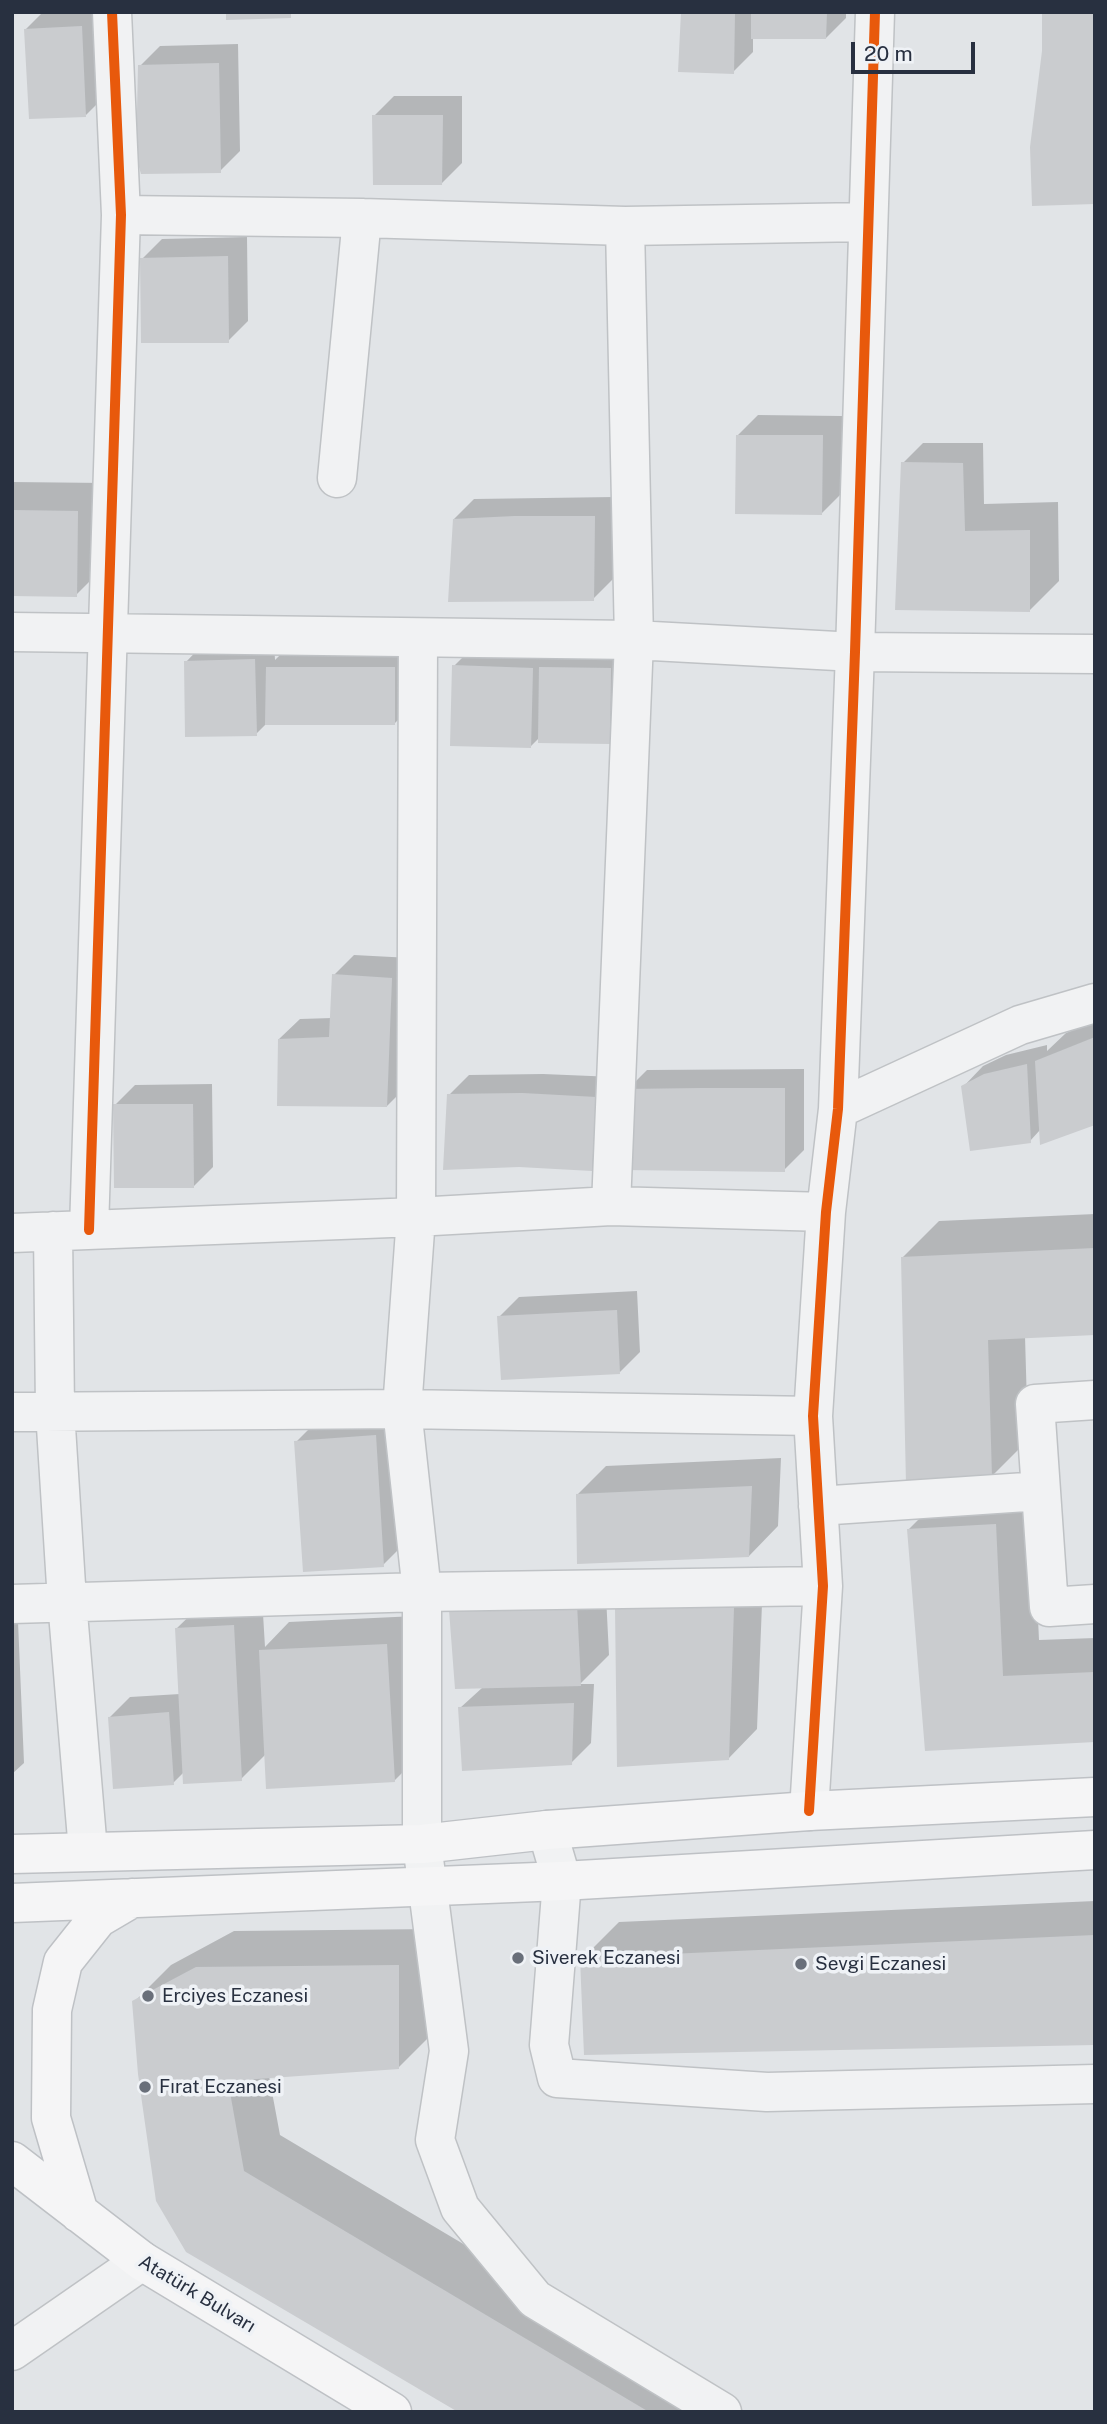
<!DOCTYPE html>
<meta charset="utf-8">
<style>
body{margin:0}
#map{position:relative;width:1107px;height:2424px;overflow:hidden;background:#e1e4e7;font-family:"Public Sans",sans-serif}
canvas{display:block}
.frame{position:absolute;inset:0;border:14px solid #283040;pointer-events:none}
.scale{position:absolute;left:851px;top:42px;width:124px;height:32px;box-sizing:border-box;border:4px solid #283040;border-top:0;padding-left:9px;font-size:21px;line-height:24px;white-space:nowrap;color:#283040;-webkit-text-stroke:5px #eff2f6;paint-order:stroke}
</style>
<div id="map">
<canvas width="1107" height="2424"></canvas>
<div class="frame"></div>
<div class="scale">20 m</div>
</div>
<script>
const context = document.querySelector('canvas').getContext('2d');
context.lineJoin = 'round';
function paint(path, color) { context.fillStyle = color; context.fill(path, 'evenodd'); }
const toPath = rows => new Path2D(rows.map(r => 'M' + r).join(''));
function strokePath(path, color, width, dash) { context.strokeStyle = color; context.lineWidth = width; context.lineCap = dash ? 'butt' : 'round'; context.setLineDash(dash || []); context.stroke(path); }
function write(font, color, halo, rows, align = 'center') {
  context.font = font + ' "Public Sans",sans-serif'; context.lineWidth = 7; context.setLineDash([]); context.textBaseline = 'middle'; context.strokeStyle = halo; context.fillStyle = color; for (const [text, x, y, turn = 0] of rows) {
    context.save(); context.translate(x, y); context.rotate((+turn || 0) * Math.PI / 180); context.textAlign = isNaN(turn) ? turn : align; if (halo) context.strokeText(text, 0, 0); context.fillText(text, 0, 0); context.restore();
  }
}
const shadow = toPath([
 [43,12,102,12,106,95,86,115,26,29],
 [682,12,846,12,846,18,826,38,753,37,753,52,733,72],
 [238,44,240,151,220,171,140,66,160,46],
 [394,96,462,96,462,163,442,183,374,116],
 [247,237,248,321,228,341,142,259,162,239],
 [758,415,842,416,842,493,822,513,738,435],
 [923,443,983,443,984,504,1058,502,1059,581,1030,610,903,463],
 [12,482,106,483,105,566,76,595,12,594],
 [614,497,613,579,593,599,454,519,474,499],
 [274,640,275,660,287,648,414,648,414,704,394,724,267,723,256,734,186,662,206,641],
 [474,646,630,649,630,722,610,742,540,737,530,747,454,666],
 [354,955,411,958,407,1086,387,1106,279,1039,300,1019,332,1018,334,975],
 [1095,1021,1095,1123,1040,1130,1030,1141,963,1087,983,1066,1006,1055,1047,1045,1047,1051,1066,1033],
 [804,1069,804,1150,784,1170,627,1090,647,1070],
 [543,1074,615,1077,612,1149,592,1169,519,1165,449,1095,469,1075],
 [212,1084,213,1167,193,1187,115,1105,135,1085],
 [1095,1214,1095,1333,1025,1336,1028,1440,992,1476,902,1258,939,1221],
 [637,1291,640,1352,620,1372,499,1317,519,1297],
 [404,1407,412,1536,383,1565,296,1442,325,1413],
 [781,1458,778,1526,749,1556,577,1495,606,1466],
 [1032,1489,1039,1640,1095,1638,1095,1740,927,1749,908,1530,945,1493],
 [605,1576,609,1655,580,1684,594,1684,591,1743,571,1763,460,1708],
 [763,1579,757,1729,728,1759,617,1608],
 [262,1597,265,1647,289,1622,416,1616,423,1752,394,1781,266,1754,241,1779,184,1772,173,1783,110,1717,130,1697,180,1694,177,1628,206,1600],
 [12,1598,17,1598,24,1763,12,1774],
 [1095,1901,1095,2044,582,1959,619,1922],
 [435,1929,435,2031,398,2068,269,2076,280,2135,746,2412,461,2412,187,2250,134,2002,171,1965,234,1931]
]);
const building = toPath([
 [226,12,291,12,291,18,226,20],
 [681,12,735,12,734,74,678,72],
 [751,12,827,12,826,39,751,39],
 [1042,12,1095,12,1095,204,1032,206,1030,147,1042,51],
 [82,26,86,117,29,119,24,29],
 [219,63,221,173,141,174,136,157,138,65],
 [372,115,443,115,442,185,373,185],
 [228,256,229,343,141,343,140,258],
 [736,435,823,435,822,515,735,514],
 [901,462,963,463,965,531,1030,530,1030,612,895,610],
 [12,510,78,511,77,597,12,596],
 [515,516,595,516,594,601,448,602,453,519],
 [255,659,257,736,185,737,184,661],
 [452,665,533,668,531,748,450,746],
 [266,667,395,667,395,725,265,725],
 [539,667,611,668,610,744,538,743],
 [332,974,392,978,387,1107,277,1106,278,1039,329,1037],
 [1095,1037,1095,1125,1040,1145,1035,1061],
 [1027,1064,1031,1143,970,1151,961,1086,984,1074],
 [703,1088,785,1088,785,1172,623,1170,625,1089],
 [522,1093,596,1097,592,1171,519,1167,443,1170,447,1094],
 [113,1104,193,1104,194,1188,114,1188],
 [1095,1248,1095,1335,988,1340,992,1478,906,1484,901,1257],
 [617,1310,620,1374,501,1380,497,1316],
 [376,1435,384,1567,303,1572,294,1441],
 [752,1486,749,1557,577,1564,576,1494],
 [996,1524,1003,1676,1095,1672,1095,1742,925,1751,907,1529],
 [577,1604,581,1686,455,1689,449,1610],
 [734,1607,729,1760,617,1767,615,1608],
 [234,1625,242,1781,183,1784,175,1628],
 [387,1644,395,1782,266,1789,259,1650],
 [574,1703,572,1765,462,1771,458,1707],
 [169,1712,174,1785,113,1789,108,1717],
 [1095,1935,1095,2045,584,2055,580,1958],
 [399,1965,399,2069,228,2081,244,2171,649,2412,458,2412,186,2252,156,2201,138,2074,132,2001,196,1967]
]);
const minor = toPath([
 [121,215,362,218,625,226,867,222],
 [337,478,362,218],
 [12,632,634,640,855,652,1095,654],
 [418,638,416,1217,402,1409,422,1592,422,1844,449,2051,435,2140,460,2208,535,2299,722,2412],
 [838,1109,1020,1025,1095,1003],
 [611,1206,634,640,625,226],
 [89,1230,121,215,112,12],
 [53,1231,55,1411,67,1601,88,1851],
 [12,1233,416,1217,611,1206,826,1212],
 [1095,1400,1035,1404,1049,1607,1095,1604],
 [12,1412,402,1409,813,1416],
 [818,1506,1041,1491],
 [12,1604,422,1592,823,1586],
 [809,1811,823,1586,813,1416,826,1212,838,1109,855,652,875,12],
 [547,1830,562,1881,549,2045,557,2078,767,2092,1095,2084],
 [12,2351,142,2261]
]);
const major = toPath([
 [12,1854,422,1844,547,1830,809,1811,1095,1797],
 [12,1903,562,1881,1095,1850],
 [12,2161,142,2261,392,2412],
 [79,2213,51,2118,52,2010,63,1962,98,1918,132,1898]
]);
const cycleway = toPath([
 [89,1230,121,215,112,12],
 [809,1811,823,1586,813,1416,826,1212,838,1109,855,652,875,12]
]);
const markers = [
 [518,1958,7,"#696f7a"],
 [801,1964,7,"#696f7a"],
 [148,1996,7,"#696f7a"],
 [145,2087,7,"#696f7a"]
];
const poiNames = [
 ["Siverek Eczanesi",532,1958],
 ["Sevgi Eczanesi",815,1964],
 ["Erciyes Eczanesi",162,1996],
 ["Fırat Eczanesi",159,2087]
];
const streetNames = [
 ["Atatürk Bulvarı",197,2294,31]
];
paint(shadow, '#0003');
paint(building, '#cacccf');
strokePath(minor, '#bfc2c5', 41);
strokePath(major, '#bec1c5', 41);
strokePath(minor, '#f1f2f3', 38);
strokePath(major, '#f5f5f6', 38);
strokePath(cycleway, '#e8590c', 10);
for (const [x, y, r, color] of markers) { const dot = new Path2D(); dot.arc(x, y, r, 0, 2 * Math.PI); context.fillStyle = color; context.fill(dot); strokePath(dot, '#eff2f6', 2.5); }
write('19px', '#283040', '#eff2f6', poiNames, 'left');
write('19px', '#283040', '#eff2f6', streetNames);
</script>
